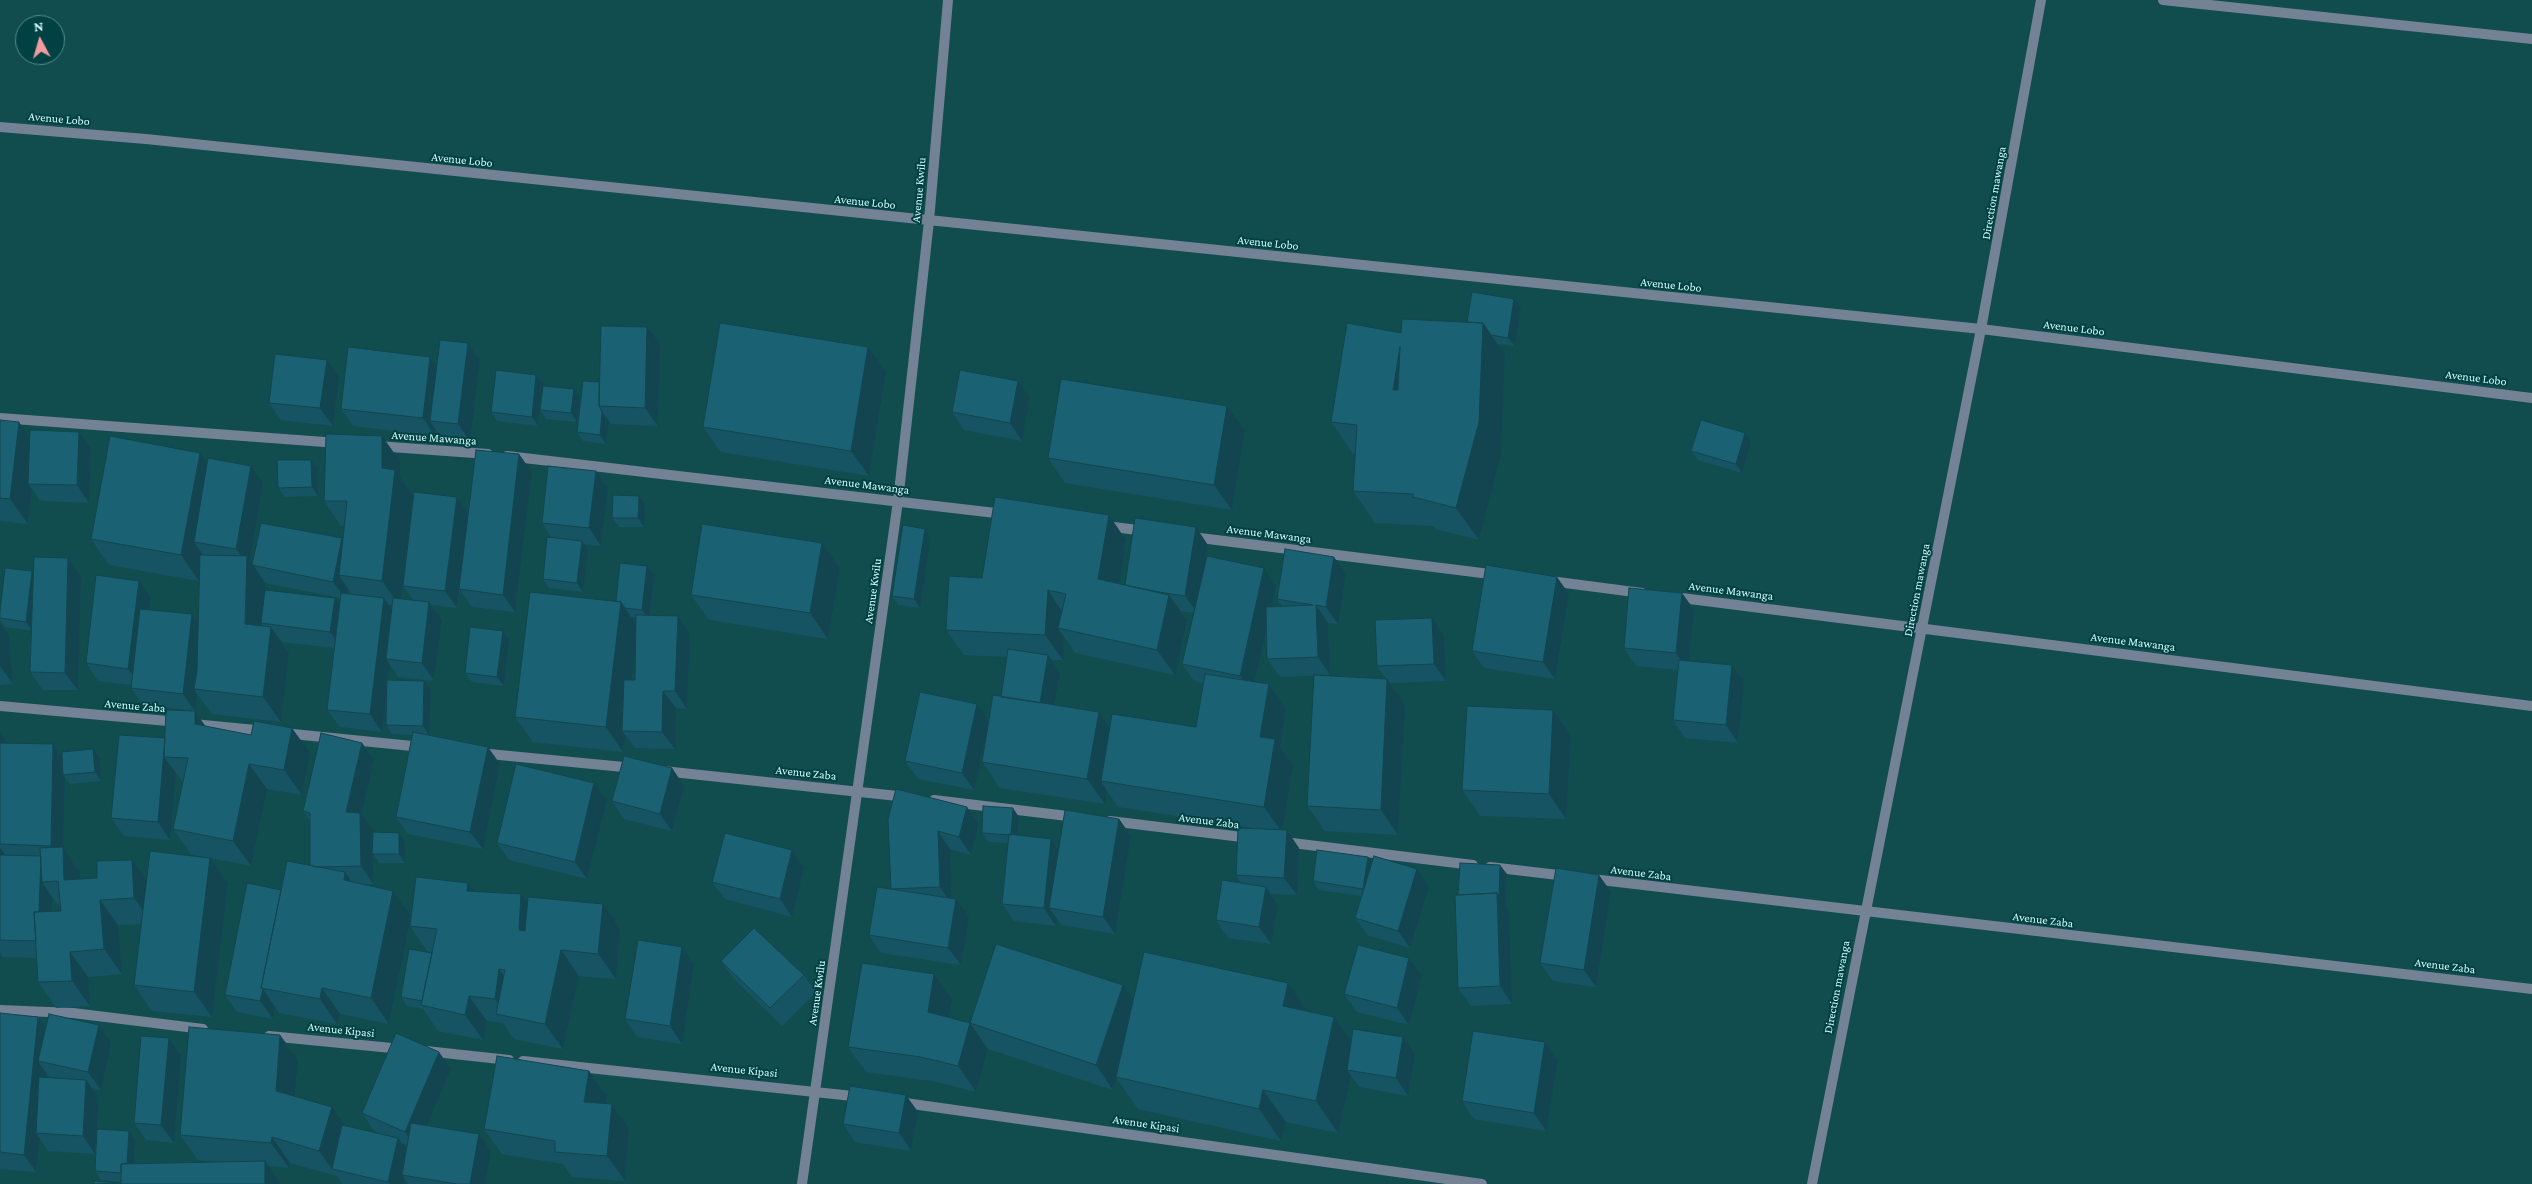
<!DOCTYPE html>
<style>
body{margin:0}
#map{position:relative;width:2532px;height:1184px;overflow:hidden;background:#114d4e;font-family:"Crimson Pro",serif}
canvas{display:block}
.north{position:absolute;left:15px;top:15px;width:50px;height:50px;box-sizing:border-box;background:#004243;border:1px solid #558b8b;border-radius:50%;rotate:354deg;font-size:14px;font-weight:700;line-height:20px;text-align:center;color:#d5f8f8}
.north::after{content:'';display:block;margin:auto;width:18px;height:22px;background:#f49b9f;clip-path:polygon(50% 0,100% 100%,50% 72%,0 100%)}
</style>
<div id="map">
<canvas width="2532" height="1184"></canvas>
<div class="north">N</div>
</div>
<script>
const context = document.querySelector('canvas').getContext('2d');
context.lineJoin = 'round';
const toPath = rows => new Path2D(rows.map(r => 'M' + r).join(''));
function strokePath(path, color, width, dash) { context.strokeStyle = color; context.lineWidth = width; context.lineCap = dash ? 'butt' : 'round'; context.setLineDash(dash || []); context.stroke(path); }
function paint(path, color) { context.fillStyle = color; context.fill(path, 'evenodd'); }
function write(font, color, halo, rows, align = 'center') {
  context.font = font + ' "Crimson Pro",serif'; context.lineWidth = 4; context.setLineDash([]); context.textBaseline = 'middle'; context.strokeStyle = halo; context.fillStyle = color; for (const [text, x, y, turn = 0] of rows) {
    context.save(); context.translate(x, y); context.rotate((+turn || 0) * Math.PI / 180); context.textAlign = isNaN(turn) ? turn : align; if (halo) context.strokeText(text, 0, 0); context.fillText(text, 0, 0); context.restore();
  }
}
const minor = toPath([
 [2163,0,2532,39],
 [0,127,146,139,1981,329,2532,398],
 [0,418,338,443],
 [377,446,488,454],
 [507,456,1004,514],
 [1105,526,1146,531],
 [1192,537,1498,575],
 [1550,581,1642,593],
 [1674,597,2532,706],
 [0,706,179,722],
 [193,724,266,731],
 [283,733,422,747],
 [479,753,634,768],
 [663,771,907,797],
 [934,800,1076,817],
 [1110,821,1250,838],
 [1284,842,1473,865],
 [1490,867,1567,876],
 [1592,879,2532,989],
 [0,1010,73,1013,203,1029],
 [269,1036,402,1049],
 [426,1051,509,1060],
 [523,1061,862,1097],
 [898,1102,1482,1184],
 [802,1184,898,501,929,221,948,0],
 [1812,1184,1981,329,2041,0]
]);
const wall = toPath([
 [1514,299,1521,308,1515,346,1497,344,1505,355,1501,454,1479,540,1435,529,1433,526,1375,523,1353,491,1355,454,1353,454,1331,422,1401,333,1467,322],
 [468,343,480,361,470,441,442,438,436,430,435,436,353,426,341,409,430,357,437,366],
 [660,344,658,426,611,424,609,421,606,444,583,441,577,432,599,382],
 [886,372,869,476,721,452,703,427],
 [536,375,543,384,538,426,497,421,491,412],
 [339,377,333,426,281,420,269,403],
 [580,398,577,422,546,419,540,410],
 [1030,398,1022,441,964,430,952,412],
 [0,420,30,437,91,449,89,503,41,501,32,489,28,524,0,521],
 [1245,431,1232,510,1065,483,1048,458],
 [1745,433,1751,442,1742,473,1698,460,1691,451],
 [311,460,317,468,318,496,285,497,278,488],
 [400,461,400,477,413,496,401,599,413,600,403,586,457,497,469,514,532,472,515,612,472,607,460,590,457,608,432,605,442,620,434,681,398,677,390,665,388,680,431,690,429,735,500,764,483,849,408,834,396,817,412,735,392,734,386,725,387,694,382,732,340,727,327,710,334,648,282,642,289,652,281,722,212,714,197,694,195,711,143,705,131,688,131,685,98,681,86,663,151,598,150,610,192,614,198,623,199,581,109,565,91,539,208,464,263,483,250,560,253,565,342,538,343,540,344,526,341,526,324,501],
 [265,583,340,598,339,605,335,598,264,594],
 [348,589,352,595,347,594],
 [388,605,392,605,391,609],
 [596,471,608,489,601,546,584,544,588,550,583,592,549,588,543,579,552,538,542,523],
 [639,496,645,504,644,527,619,527,612,518],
 [925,529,931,538,920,608,898,605,892,596],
 [1126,540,1119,583,1125,585,1208,545,1206,560,1264,568,1276,586,1271,607,1282,606,1277,599,1346,574,1338,624,1328,623,1330,675,1280,677,1267,659,1266,629,1255,682,1269,684,1286,709,1280,747,1293,765,1282,830,1299,848,1297,895,1271,894,1278,905,1271,944,1228,938,1216,920,1241,883,1236,875,1259,829,1118,807,1107,791,1105,804,1000,788,982,762,987,728,974,790,918,779,905,761,989,721,1001,697,1007,657,964,655,946,630,982,578],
 [1181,611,1194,613,1182,664,1194,681,1203,683,1196,727,1109,728,1099,712,1055,705,1060,673,1051,660,1063,660,1064,637,1075,653,1175,675,1187,620],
 [822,543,840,568,828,639,709,620,691,595],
 [34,574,81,576,78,690,43,690,30,672,32,631,5,627,0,620,0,611],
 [654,575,649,615,678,616,690,634,687,709,676,708,675,749,635,748,625,735,623,752,533,742,515,717],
 [631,617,636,617,636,624],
 [635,650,635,680,632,680],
 [1682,593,1694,610,1689,661,1732,665,1744,682,1738,743,1685,738,1673,720,1678,670,1636,666,1624,648],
 [1569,594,1555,679,1484,668,1472,651],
 [0,623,9,635,13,684,0,685],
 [1444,636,1446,681,1390,683,1405,705,1398,835,1325,831,1307,806,1386,679,1377,666],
 [509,640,504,686,472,682,465,673],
 [1553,710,1571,736,1566,819,1480,816,1462,790],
 [206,726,310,753,302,795,267,789,251,866,210,858,228,883,212,1017,152,1011,134,985,141,924,118,925,122,974,88,977,90,1006,56,1008,38,982,37,958,3,957,0,953,0,732,8,743,53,744,62,757,100,758,101,781,70,784,65,777,63,848,80,873,81,879,147,880,207,858,191,854,173,829,183,782,176,773,170,840,124,836,111,818,165,738],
 [52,897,60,907,61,911,52,911],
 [362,743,374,760,362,814,373,830,373,837,399,833,405,842,405,863,379,863,373,854,373,884,360,884,393,891,411,916,474,891,528,904,620,929,616,979,579,976,563,1049,514,1039,503,1023,487,1021,483,1040,438,1031,423,1009,407,1006,401,997,432,952,427,951,410,926,410,921,389,1024,340,1014,337,1024,279,1013,275,1007,273,1019,237,1012,225,995,310,865,310,821,303,811],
 [672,768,684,786,672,831,624,819,612,801],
 [594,783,607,800,587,879,509,860,497,843],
 [1019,817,1018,835,1051,839,1059,849,1119,819,1131,836,1115,934,1061,925,1057,919,1056,926,1014,921,1002,904,1008,843,988,842,982,833],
 [888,819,979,824,971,855,950,849,952,899,969,917,961,965,881,953,869,935,891,889],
 [792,850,804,868,792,917,725,899,712,882],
 [1368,857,1372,863,1429,887,1410,948,1367,935,1355,918,1361,896,1319,890,1313,881],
 [1507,874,1505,905,1509,911,1512,1004,1471,1006,1458,988,1458,895],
 [1611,892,1596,987,1553,981,1540,963],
 [682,947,694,964,682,1044,637,1037,625,1019],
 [1409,958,1422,976,1409,1025,1357,1012,1344,994],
 [721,961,804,975,816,992,782,1026,734,979],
 [1288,983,1307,1011,1351,1041,1415,1054,1408,1096,1359,1087,1351,1076,1338,1133,1286,1122,1281,1141,1138,1109,1117,1079,1113,1090,988,1049,976,1092,938,1082,866,1072,848,1047,952,1000,949,1018,970,1023,1133,1000],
 [0,1013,46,1028,111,1043,101,1090,92,1088,99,1098,97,1129,135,1140,134,1163,218,1162,198,1160,180,1135,280,1035,298,1060,295,1097,345,1126,381,1134,374,1131,362,1113,451,1069,427,1125,479,1134,491,1151,485,1184,408,1184,405,1180,404,1184,343,1184,337,1176,290,1163,289,1168,269,1166,121,1182,101,1180,95,1171,95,1154,48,1151,40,1139,36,1172,0,1169],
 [46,1073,50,1078,46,1078],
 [402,1143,407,1145,406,1149],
 [1545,1042,1558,1060,1546,1131,1474,1119,1462,1101],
 [181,1056,174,1143,146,1140,134,1123],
 [589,1071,607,1097,606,1104,629,1129,625,1181,572,1177,563,1164,502,1154,484,1129],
 [918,1112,911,1151,855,1142,843,1124]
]);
const shadedWall = toPath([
 [1514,299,1521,308,1515,346,1508,338],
 [1483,323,1505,355,1501,454,1479,540,1456,508],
 [647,327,660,344,658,426,645,408],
 [468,343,480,361,470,441,458,424],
 [868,347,886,372,869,476,851,451],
 [1400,347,1415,422,1393,390],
 [430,357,443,374,430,421,436,430,435,436,423,418],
 [327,360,339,377,333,426,320,408],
 [536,375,543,384,538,426,532,417],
 [1018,381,1030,398,1022,441,1010,423],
 [574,389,580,398,577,422,571,413],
 [1227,406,1245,431,1232,510,1214,485],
 [602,412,609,421,606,444,600,435],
 [19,422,37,448,28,484,32,489,28,524,10,499],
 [79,432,91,449,89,503,77,485],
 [1745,433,1751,442,1742,473,1736,464],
 [382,436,400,461,400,477,413,496,400,606,382,581],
 [200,453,218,478,194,542,204,556,199,581,181,555],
 [519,454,532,472,515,612,503,595],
 [311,460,317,468,318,496,312,487],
 [251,466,263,483,250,560,265,583,263,624,261,623,263,627,245,624,247,564,236,549],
 [596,471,608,489,601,546,589,528],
 [639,496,645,504,644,527,638,518],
 [457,497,469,514,457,608,445,591],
 [1109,515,1126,540,1116,604,1098,579],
 [1196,527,1208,545,1198,614,1185,596],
 [925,529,931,538,920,608,914,599],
 [342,538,354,556,339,575,348,589,346,599,333,582],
 [582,541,588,550,583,592,577,583],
 [822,543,840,568,828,639,810,613],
 [1334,557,1346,574,1338,624,1326,607],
 [68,558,81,576,78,690,65,673],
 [647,566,654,575,649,619,642,610],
 [1264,568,1276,586,1252,694,1240,676],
 [32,571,38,580,32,631,26,622],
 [1557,577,1569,594,1555,679,1543,662],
 [139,581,151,598,141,686,128,669],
 [1048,590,1065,616,1058,628,1064,637,1063,660,1045,635],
 [1682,593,1694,610,1688,671,1676,653],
 [1169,595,1187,620,1175,675,1157,650],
 [335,598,347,615,342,649,330,632],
 [384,598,396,616,386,659,390,665,382,732,370,714],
 [429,602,442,620,434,681,422,663],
 [621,602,638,627,626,731,622,731,625,735,623,752,606,727],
 [1316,605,1328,623,1330,675,1318,657],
 [192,614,204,632,194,689,197,694,195,711,183,694],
 [678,616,690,634,687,709,675,691],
 [1432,618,1444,636,1446,681,1434,664],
 [0,623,9,635,13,684,0,666],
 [271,627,289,652,281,722,263,697],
 [503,631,509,640,504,686,497,677],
 [1048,655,1060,673,1052,721,1040,703],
 [1732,665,1744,682,1738,743,1726,725],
 [1387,679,1405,705,1398,835,1381,810],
 [424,681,431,690,429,735,423,726],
 [1269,684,1286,709,1280,747,1293,765,1282,832,1264,807,1260,737],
 [663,691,676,708,675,749,662,732],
 [977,704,989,722,974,790,962,773],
 [1553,710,1571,736,1566,819,1549,794],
 [195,711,213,737,195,724],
 [1099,712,1116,738,1101,781,1107,791,1105,804,1087,779],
 [292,728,310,753,302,795,284,770],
 [0,732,12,749,0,836],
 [165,738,164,757,176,773,170,840,158,822],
 [362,743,374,760,362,814,373,830,373,884,361,866,346,812],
 [53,744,65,762,63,775,65,777,63,848,80,873,82,906,64,880,63,863,51,846],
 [488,747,500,764,483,849,470,832],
 [93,749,100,758,101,781,95,772],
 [249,764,267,789,251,866,233,841],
 [672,768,684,786,672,831,660,814],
 [594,783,607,800,587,879,575,862],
 [967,807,979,824,971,855,959,837],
 [1013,808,1019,817,1017,844,1011,835],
 [1119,819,1131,836,1115,934,1103,917],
 [1287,830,1299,848,1297,895,1284,878],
 [938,831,950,849,952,905,940,887],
 [399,833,405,842,405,863,399,854],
 [1051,839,1063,856,1049,908,1057,919,1056,926,1044,908],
 [0,848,4,853,6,871,0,862],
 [792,850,804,868,792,917,780,899],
 [41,856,42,882,52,897,51,959,38,941],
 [1368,857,1374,866,1363,889],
 [210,858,228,883,212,1017,194,992],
 [132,860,150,885,152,924,134,898],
 [1500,865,1507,874,1505,905,1509,911,1512,1004,1500,986,1497,893],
 [1417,869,1429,887,1410,948,1398,931],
 [345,872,363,898,344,880],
 [1599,875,1611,892,1596,987,1584,970],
 [468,883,486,908,467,891],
 [1266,887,1278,905,1271,944,1259,927],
 [393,891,411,916,389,1024,371,998],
 [521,894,539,919,537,955,519,930],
 [956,899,969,917,961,965,948,948],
 [100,900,118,925,122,974,104,949],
 [603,904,620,929,616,979,598,954],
 [682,947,694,964,682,1044,670,1026],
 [561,950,579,976,563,1049,545,1024],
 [70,952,88,977,90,1006,72,981],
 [1409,958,1422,976,1409,1025,1397,1008],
 [499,969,516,994,506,1016,495,999],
 [934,974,952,1000,945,1037,928,1012],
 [1288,983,1310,1015,1283,1006],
 [1123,985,1140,1010,1116,1077,1117,1079,1113,1090,1096,1065],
 [322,988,340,1014,337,1024,320,999],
 [263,989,275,1007,273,1019,260,1001],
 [469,996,487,1021,483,1040,465,1015],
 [38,1017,50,1034,38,1061,46,1073,40,1133,36,1133,40,1139,36,1172,24,1155],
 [1334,1017,1357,1049,1347,1070,1351,1076,1338,1133,1316,1101],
 [970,1023,988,1049,976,1092,958,1066],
 [99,1025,111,1043,101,1090,88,1072],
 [280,1035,298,1060,293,1116,276,1091],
 [1403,1037,1415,1054,1408,1096,1396,1078],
 [169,1038,181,1056,174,1143,161,1125],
 [1545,1042,1558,1060,1546,1131,1534,1113],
 [439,1052,451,1069,417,1149,405,1132],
 [589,1071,607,1097,602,1127,584,1102],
 [86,1080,99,1098,95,1154,83,1136],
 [1263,1090,1286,1122,1281,1141,1259,1109],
 [906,1095,918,1112,911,1151,899,1133],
 [612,1104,629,1129,625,1181,607,1156],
 [332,1107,350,1133,332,1169,337,1176,319,1151],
 [129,1131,135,1140,133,1182,127,1173],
 [479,1134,491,1151,485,1184,470,1184],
 [272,1137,290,1163,289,1168,271,1143],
 [398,1138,411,1155,402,1175,405,1180,404,1184,390,1184,388,1182],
 [265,1161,281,1184,265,1184]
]);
const building = toPath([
 [1472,292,1514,299,1508,338,1491,335,1483,323,1467,322,1472,292],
 [1402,319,1483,323,1479,422,1456,508,1413,497,1413,494,1353,491,1357,425,1331,422,1347,323,1401,333,1402,319],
 [1400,347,1398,390,1393,390,1400,347],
 [720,323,868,347,851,451,703,427,720,323],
 [601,326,647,327,645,408,599,406,601,326],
 [440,340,468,343,458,424,430,421,440,340],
 [348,347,430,357,423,418,341,409,348,347],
 [275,354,327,360,320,408,269,403,275,354],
 [496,370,536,375,532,417,491,412,496,370],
 [960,370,1018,381,1010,423,952,412,960,370],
 [1061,379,1227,406,1214,485,1048,458,1061,379],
 [583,381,599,382,599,406,602,412,600,435,577,432,583,381],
 [543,386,574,389,571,413,540,410,543,386],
 [0,420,19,422,10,499,0,498,0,420],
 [1701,420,1745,433,1736,464,1691,451,1701,420],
 [30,430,79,432,77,485,28,484,30,430],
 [326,434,382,436,382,468,395,470,382,581,339,575,347,501,324,501,326,434],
 [110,436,200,453,181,555,91,539,110,436],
 [476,450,519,454,503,595,459,589,476,450],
 [208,458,251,466,236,549,194,542,208,458],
 [277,460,311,460,312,487,278,488,277,460],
 [548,466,596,471,589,528,542,523,548,466],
 [414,492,457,497,445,591,403,586,414,492],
 [613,495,639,496,638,518,612,518,613,495],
 [995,497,1109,515,1098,579,1169,595,1157,650,1058,628,1066,594,1048,590,1045,635,946,630,949,576,982,578,995,497],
 [1135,518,1196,527,1185,596,1159,592,1125,585,1135,518],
 [261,523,342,538,333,582,252,565,261,523],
 [702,524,822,543,810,613,691,595,702,524],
 [903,525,925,529,914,599,892,596,903,525],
 [547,537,582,541,577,583,543,579,547,537],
 [1285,549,1334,557,1326,607,1316,605,1318,657,1267,659,1266,607,1313,605,1277,599,1285,549],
 [200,555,247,556,245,624,271,627,263,697,194,689,197,671,200,555],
 [1207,556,1264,568,1240,676,1182,664,1207,556],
 [34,557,68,558,65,673,30,672,34,557],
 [620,563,647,566,642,610,625,608,621,602,616,601,620,563],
 [1486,565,1557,577,1543,662,1472,651,1486,565],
 [5,568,32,571,26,622,0,618,0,611,5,568],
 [96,575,139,581,128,669,86,663,96,575],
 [1629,588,1682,593,1676,653,1624,648,1629,588],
 [265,590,335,598,330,632,261,623,265,590],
 [530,592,621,602,606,727,515,717,530,592],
 [341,593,384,598,370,714,327,710,341,593],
 [393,598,429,602,422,663,386,659,393,598],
 [140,609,192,614,183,694,131,688,140,609],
 [636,615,678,616,675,691,663,691,662,732,622,731,624,680,635,680,636,615],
 [1432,618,1434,664,1377,666,1375,620,1432,618],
 [470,627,503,631,497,677,465,673,470,627],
 [1008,649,1048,655,1040,703,1001,697,1008,649],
 [1679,660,1732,665,1726,725,1673,720,1679,660],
 [1205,674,1269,684,1260,737,1275,739,1264,807,1101,781,1112,714,1196,727,1205,674],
 [1314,675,1387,679,1381,810,1307,806,1314,675],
 [387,680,424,681,423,726,386,725,387,680],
 [920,692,977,704,962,773,905,761,920,692],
 [993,695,1099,712,1087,779,982,762,993,695],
 [1467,706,1553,710,1549,794,1462,790,1467,706],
 [166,710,195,711,195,724,251,735,254,721,292,728,284,770,249,764,233,841,173,829,188,758,164,757,166,710],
 [413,732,488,747,470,832,396,817,413,732],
 [321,733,362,743,346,812,360,813,361,866,316,867,310,865,310,813,303,811,321,733],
 [119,735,165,738,158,822,111,818,119,735],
 [0,743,53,744,51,846,0,844,0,743],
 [93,749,95,772,63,775,62,752,93,749],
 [624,756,672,768,660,814,612,801,624,756],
 [516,764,594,783,575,862,497,843,516,764],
 [896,789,967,807,959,837,938,831,940,887,891,889,888,819,896,789],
 [983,806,1013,808,1011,835,982,833,983,806],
 [1065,810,1119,819,1103,917,1049,908,1065,810],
 [1238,828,1287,830,1284,878,1236,875,1238,828],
 [373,832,399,833,399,854,372,854,373,832],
 [725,833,792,850,780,899,712,882,725,833],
 [1009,834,1051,839,1044,908,1002,904,1009,834],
 [63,847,64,880,97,878,97,861,132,860,134,898,100,900,104,949,70,952,72,981,38,982,34,912,61,911,58,881,42,882,40,848,63,847],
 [1317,850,1368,857,1363,889,1313,881,1317,850],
 [150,851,210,858,194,992,134,985,150,851],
 [0,855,41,856,39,912,34,912,36,941,0,940,0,855],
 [1374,856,1417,869,1398,931,1355,918,1374,856],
 [287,861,345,872,344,880,393,891,371,998,322,988,320,999,261,988,287,861],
 [1460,863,1500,865,1499,896,1497,893,1458,895,1460,863],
 [1556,868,1599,875,1584,970,1540,963,1556,868],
 [416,877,468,883,467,891,521,894,519,930,525,931,528,897,603,904,598,954,561,950,545,1024,496,1014,505,970,499,969,495,999,469,996,465,1015,421,1005,437,929,410,926,416,877],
 [1222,880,1266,887,1259,927,1216,920,1222,880],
 [247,883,281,890,261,988,263,989,260,1001,225,995,247,883],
 [877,887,956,899,948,948,869,935,877,887],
 [1497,893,1500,986,1458,988,1455,895,1497,893],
 [754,928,804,975,770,1008,721,961,754,928],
 [638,940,682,947,670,1026,625,1019,638,940],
 [996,944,1123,985,1096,1065,970,1023,958,1066,921,1057,848,1047,862,963,934,974,928,1012,970,1023,996,944],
 [1358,945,1409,958,1397,1008,1344,994,1358,945],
 [409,949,432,953,422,1001,401,997,409,949],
 [1144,952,1288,983,1283,1006,1334,1017,1316,1101,1263,1090,1259,1109,1116,1077,1144,952],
 [0,1013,38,1017,24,1155,0,1152,0,1013],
 [49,1014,99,1025,88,1072,38,1061,49,1014],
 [189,1027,280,1035,276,1091,332,1107,319,1151,272,1137,271,1143,180,1135,189,1027],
 [1353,1029,1403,1037,1396,1078,1347,1070,1353,1029],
 [1473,1031,1545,1042,1534,1113,1462,1101,1473,1031],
 [396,1033,439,1052,405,1132,362,1113,396,1033],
 [141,1036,169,1038,161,1125,134,1123,141,1036],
 [497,1056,589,1071,584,1102,612,1104,607,1156,555,1152,555,1141,484,1129,497,1056],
 [39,1077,86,1080,83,1136,36,1133,39,1077],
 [850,1086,906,1095,899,1133,843,1124,850,1086],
 [411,1123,479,1134,470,1184,457,1184,402,1175,411,1123],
 [342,1125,398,1138,388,1182,332,1169,342,1125],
 [97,1129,129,1131,127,1163,121,1164,121,1173,95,1171,97,1129],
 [265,1161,265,1184,121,1184,121,1164,265,1161],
 [94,1181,117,1183,94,1184,94,1181]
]);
const streetNames = [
 ["Avenue Lobo",59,119,5],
 ["Avenue Lobo",462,160,6],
 ["Avenue Kwilu",919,190,-85],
 ["Direction mawanga",1994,193,-80],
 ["Avenue Lobo",865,202,6],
 ["Avenue Lobo",1268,243,6],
 ["Avenue Lobo",1671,285,6],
 ["Avenue Lobo",2074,328,7],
 ["Avenue Lobo",2476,378,7],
 ["Avenue Mawanga",434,438,4],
 ["Avenue Mawanga",867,485,7],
 ["Avenue Mawanga",1269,534,7],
 ["Direction mawanga",1917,590,-79],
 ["Avenue Kwilu",873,591,-82],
 ["Avenue Mawanga",1731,591,7],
 ["Avenue Mawanga",2133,642,7],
 ["Avenue Zaba",135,706,5],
 ["Avenue Zaba",806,773,6],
 ["Avenue Zaba",1209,821,7],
 ["Avenue Zaba",1641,873,7],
 ["Avenue Zaba",2043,920,7],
 ["Avenue Zaba",2445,966,7],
 ["Direction mawanga",1837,987,-79],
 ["Avenue Kwilu",817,993,-82],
 ["Avenue Kipasi",341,1030,6],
 ["Avenue Kipasi",744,1070,6],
 ["Avenue Kipasi",1146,1124,8]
];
strokePath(minor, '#748295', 10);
paint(wall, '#165463');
paint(shadedWall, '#124550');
paint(building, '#1a6273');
strokePath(building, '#124550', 1);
write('12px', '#d5f8f8', '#004243', streetNames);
</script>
